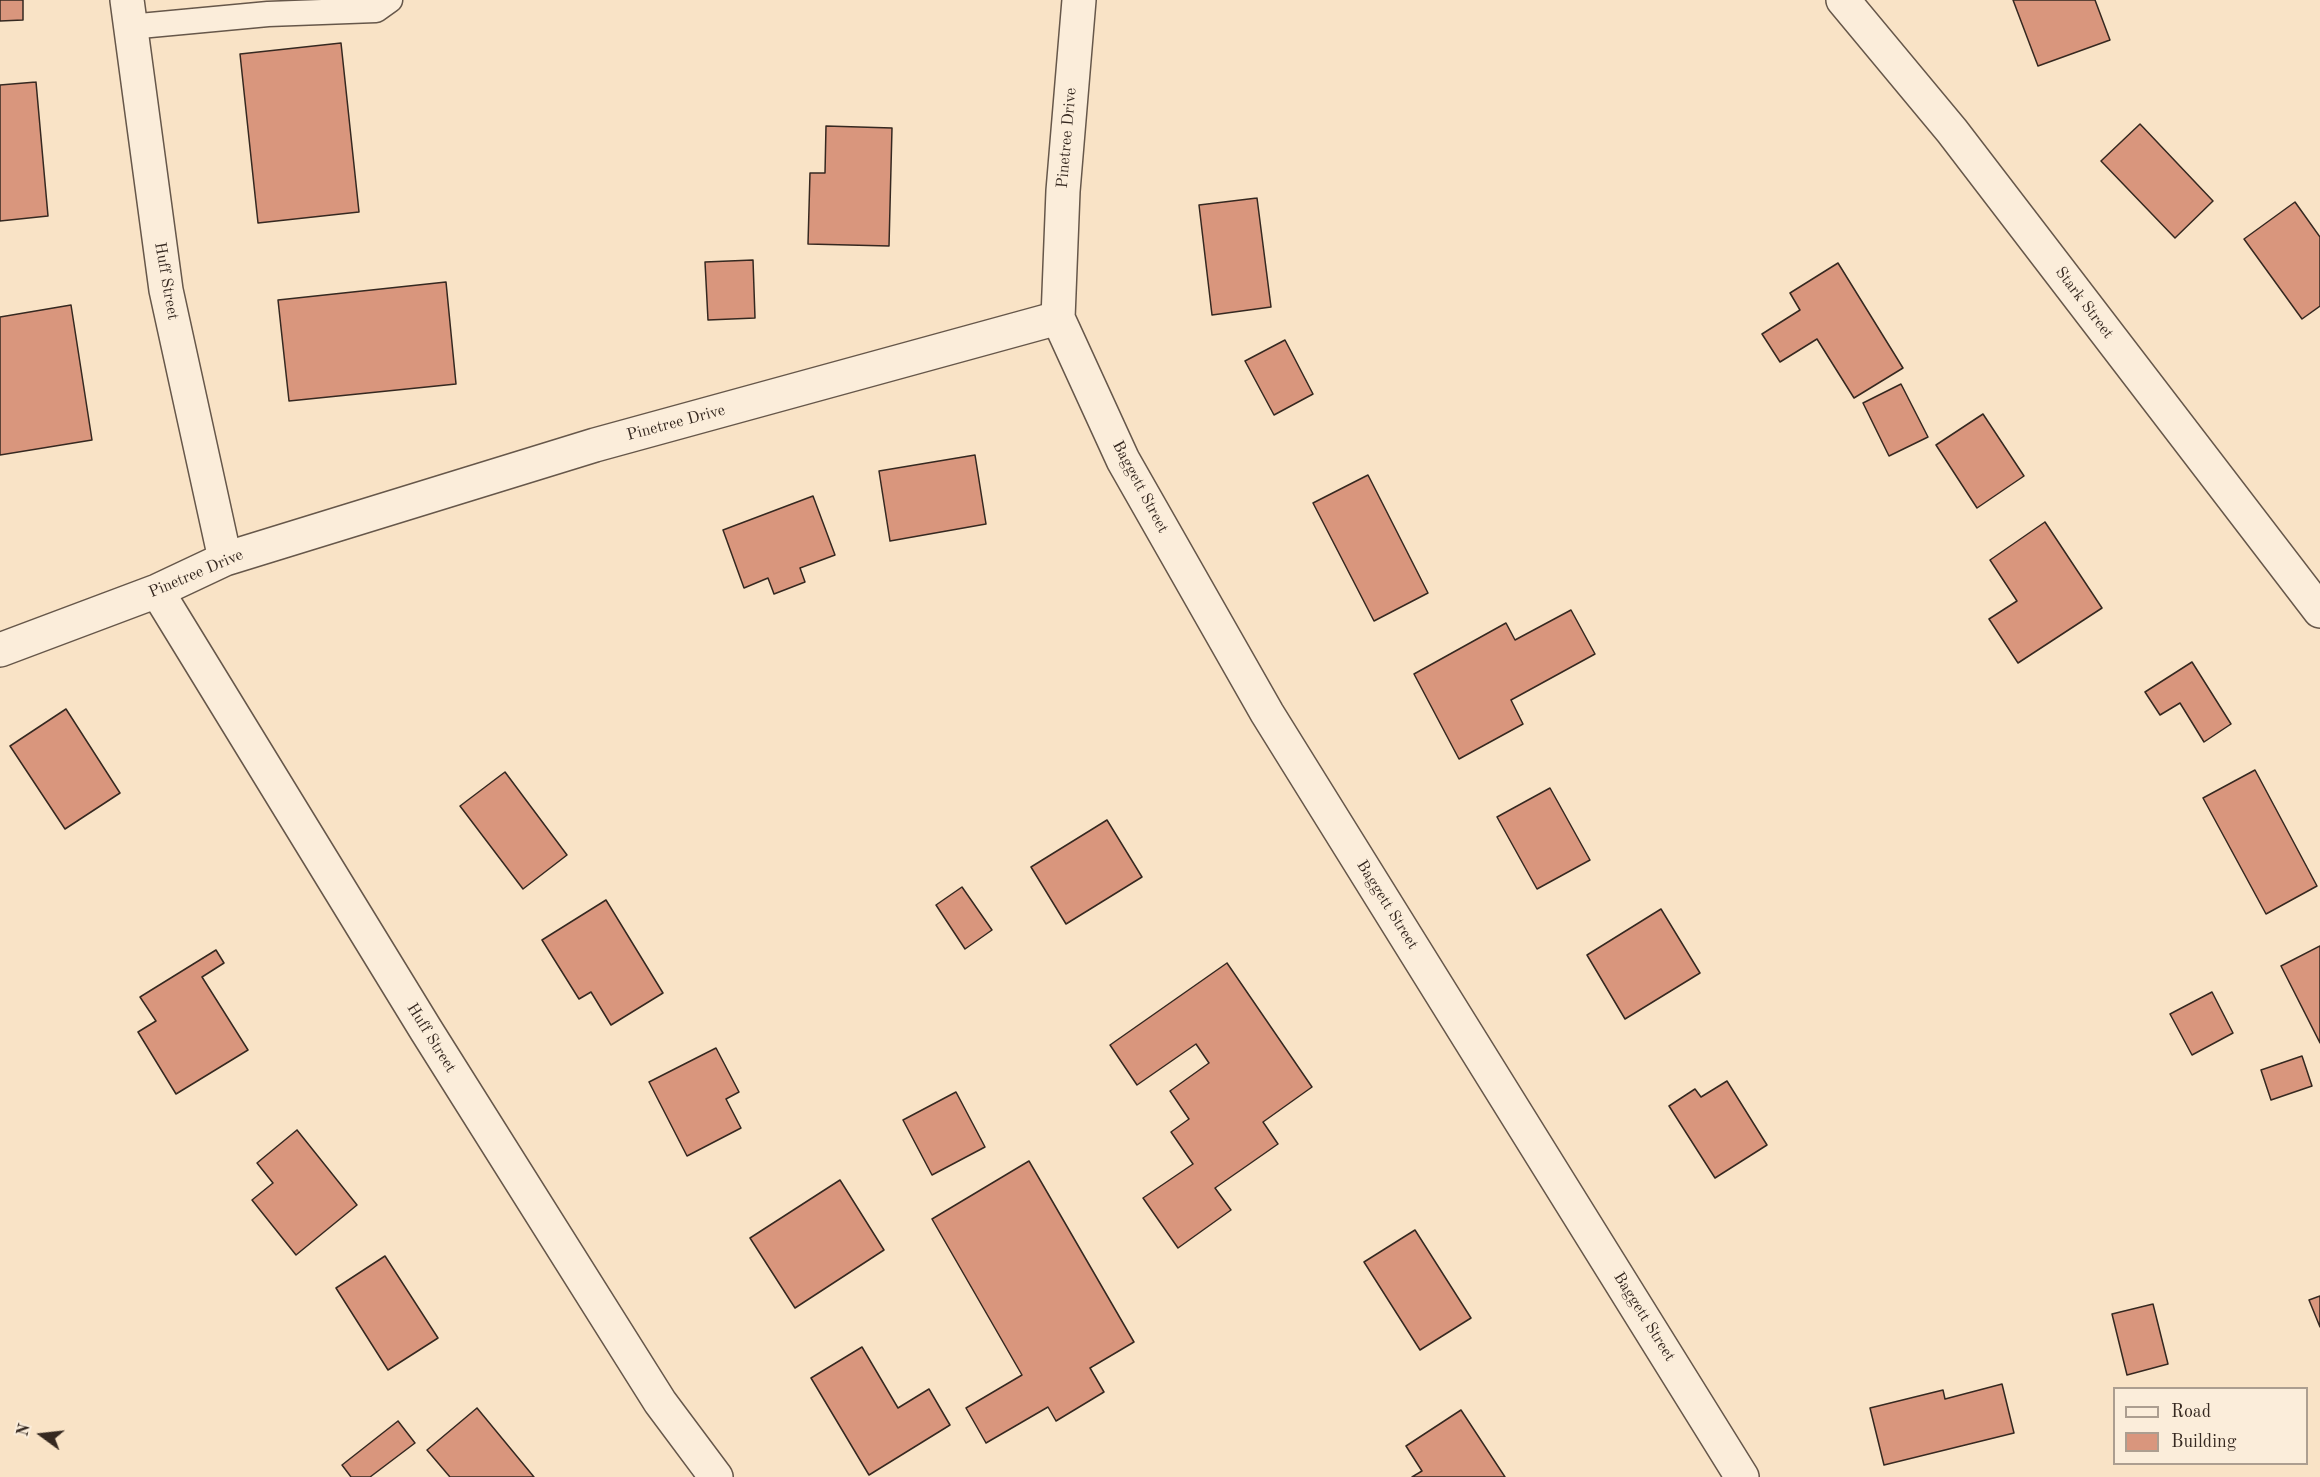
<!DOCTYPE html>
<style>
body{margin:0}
#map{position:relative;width:2320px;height:1477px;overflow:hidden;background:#f9e3c6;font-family:"Old Standard TT",serif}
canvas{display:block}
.legend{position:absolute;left:2113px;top:1387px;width:195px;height:78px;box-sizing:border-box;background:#fbedda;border:2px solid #ac9e90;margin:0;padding:8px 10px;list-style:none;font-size:18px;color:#352820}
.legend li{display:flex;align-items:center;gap:12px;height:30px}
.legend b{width:30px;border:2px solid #ac9e90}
.north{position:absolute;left:12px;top:1405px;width:60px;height:60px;-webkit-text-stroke:4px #fbedda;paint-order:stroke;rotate:285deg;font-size:16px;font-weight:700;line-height:24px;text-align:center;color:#352820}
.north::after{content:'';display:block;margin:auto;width:21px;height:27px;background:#352820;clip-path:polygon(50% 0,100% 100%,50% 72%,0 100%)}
</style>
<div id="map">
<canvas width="2320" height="1477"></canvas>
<ul class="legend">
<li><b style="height:8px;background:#fbedda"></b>Road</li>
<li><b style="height:16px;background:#d9967d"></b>Building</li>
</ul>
<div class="north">N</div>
</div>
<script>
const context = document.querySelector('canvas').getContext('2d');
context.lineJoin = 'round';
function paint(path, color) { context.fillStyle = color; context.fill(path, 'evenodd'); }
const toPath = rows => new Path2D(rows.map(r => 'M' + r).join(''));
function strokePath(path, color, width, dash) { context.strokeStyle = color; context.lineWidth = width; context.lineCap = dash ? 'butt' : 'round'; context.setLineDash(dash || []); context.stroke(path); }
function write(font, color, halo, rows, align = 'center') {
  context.font = font + ' "Old Standard TT",serif'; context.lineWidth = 4.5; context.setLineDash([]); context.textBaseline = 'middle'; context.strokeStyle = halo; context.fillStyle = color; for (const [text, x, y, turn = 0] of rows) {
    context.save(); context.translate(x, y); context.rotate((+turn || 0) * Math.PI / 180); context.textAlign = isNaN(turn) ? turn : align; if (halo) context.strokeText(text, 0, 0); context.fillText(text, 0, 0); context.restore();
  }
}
const building = toPath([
 [0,0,23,0,23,20,0,21,0,0],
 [2013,0,2095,0,2110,40,2038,66,2013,0],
 [341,43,359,212,258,223,240,54,341,43],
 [36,82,48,216,0,221,0,85,36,82],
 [2140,124,2213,201,2175,238,2101,161,2140,124],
 [826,126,892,128,889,246,808,244,810,173,825,173,826,126],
 [1257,198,1271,307,1212,315,1199,205,1257,198],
 [2295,202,2320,237,2320,306,2302,319,2244,239,2295,202],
 [753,260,755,318,708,320,705,262,753,260],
 [1838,263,1903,368,1854,398,1817,339,1780,362,1762,334,1800,310,1790,293,1838,263],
 [446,282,456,384,289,401,278,300,446,282],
 [71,305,92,440,0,455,0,317,71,305],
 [1285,340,1313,394,1274,415,1245,361,1285,340],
 [1901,384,1928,437,1889,456,1863,403,1901,384],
 [1983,414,2024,476,1977,508,1936,445,1983,414],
 [975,455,986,524,890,541,879,471,975,455],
 [1368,475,1428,593,1374,621,1313,503,1368,475],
 [813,496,835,555,800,568,805,582,774,594,768,578,744,588,723,530,813,496],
 [2045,522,2102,608,2018,663,1989,619,2017,601,1990,560,2045,522],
 [1571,610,1595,654,1511,700,1523,724,1459,759,1414,674,1506,623,1515,640,1571,610],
 [2192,662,2231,724,2204,742,2180,703,2160,715,2145,692,2192,662],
 [66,709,120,793,65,829,10,746,66,709],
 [2255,770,2317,886,2266,914,2203,798,2255,770],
 [505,772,567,855,523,889,460,806,505,772],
 [1550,788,1590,860,1537,889,1497,817,1550,788],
 [1107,820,1142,877,1066,924,1031,867,1107,820],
 [962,887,992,930,965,949,936,905,962,887],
 [606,900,663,993,611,1025,591,992,579,999,542,940,606,900],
 [1661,909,1700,973,1625,1019,1587,955,1661,909],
 [2320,946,2320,1043,2281,966,2320,946],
 [216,950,224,963,202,977,248,1050,176,1094,138,1032,156,1021,140,997,216,950],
 [1227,963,1312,1087,1263,1122,1278,1144,1215,1188,1231,1210,1178,1248,1143,1198,1193,1164,1171,1132,1189,1119,1170,1091,1209,1063,1196,1044,1137,1085,1110,1045,1227,963],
 [2212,992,2233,1033,2192,1055,2170,1014,2212,992],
 [716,1048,739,1092,726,1099,741,1128,687,1156,649,1082,716,1048],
 [2302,1056,2312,1086,2271,1100,2261,1070,2302,1056],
 [1727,1081,1767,1145,1715,1178,1669,1106,1695,1089,1701,1097,1727,1081],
 [956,1092,985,1147,932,1175,903,1120,956,1092],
 [297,1130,357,1205,296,1255,252,1200,273,1183,257,1163,297,1130],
 [1029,1161,1134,1342,1090,1368,1104,1392,1056,1421,1048,1407,986,1443,966,1408,1022,1375,932,1219,1029,1161],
 [840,1180,884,1250,795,1308,750,1238,840,1180],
 [1415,1230,1471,1318,1420,1350,1364,1262,1415,1230],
 [385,1256,438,1338,388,1370,336,1288,385,1256],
 [2320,1296,2320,1327,2309,1300,2320,1296],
 [2153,1304,2168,1364,2127,1375,2112,1314,2153,1304],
 [862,1347,898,1408,929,1389,950,1425,869,1475,811,1378,862,1347],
 [2002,1384,2014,1433,1884,1465,1870,1408,1943,1390,1945,1399,2002,1384],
 [477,1408,534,1477,450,1477,427,1450,477,1408],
 [1461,1410,1505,1477,1412,1477,1422,1471,1406,1446,1461,1410],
 [398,1421,415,1443,370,1477,351,1477,342,1465,398,1421]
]);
const lane = toPath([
 [129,27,268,14,376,10,390,0]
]);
const street = toPath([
 [127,0,166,290,225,559],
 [1079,0,1063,191,1058,318,1123,460,1267,713,1742,1477],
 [1843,0,1952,131,2320,611],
 [157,591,426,1030,660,1402,716,1477],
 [0,650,157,591,225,559,595,445,1058,318]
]);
const streetNames = [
 ["Pinetree Drive",1067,138,-85],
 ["Huff Street",166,281,80],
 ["Stark Street",2084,303,53],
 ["Pinetree Drive",676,423,-15],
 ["Baggett Street",1140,487,62],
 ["Pinetree Drive",196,574,-23],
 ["Baggett Street",1387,905,58],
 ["Huff Street",431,1038,58],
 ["Baggett Street",1644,1317,58]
];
paint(building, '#d9967d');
strokePath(building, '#352820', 1.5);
strokePath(lane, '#66574a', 27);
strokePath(street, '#66574a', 36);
strokePath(lane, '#fbedda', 24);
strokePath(street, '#fbedda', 33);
write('16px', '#352820', '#fbedda', streetNames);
</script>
